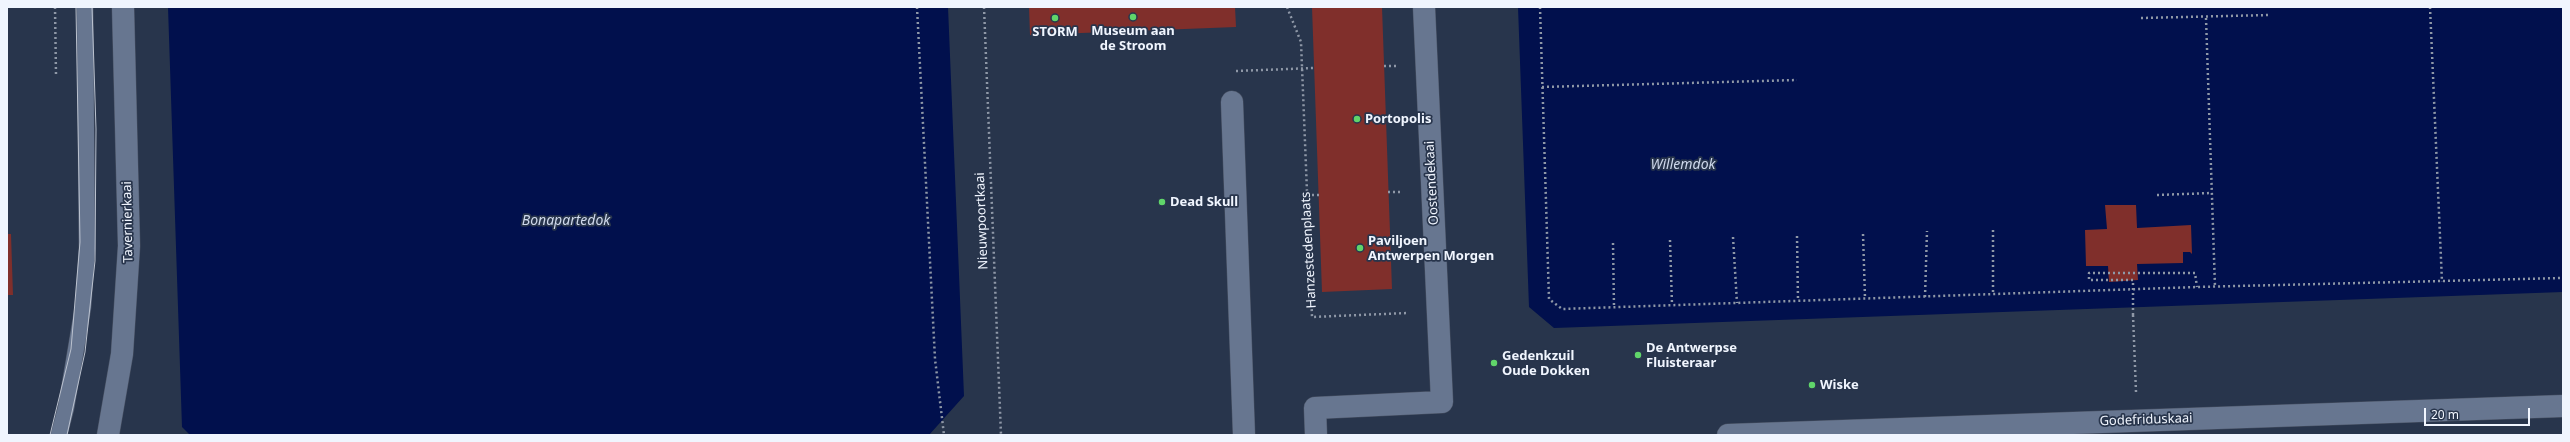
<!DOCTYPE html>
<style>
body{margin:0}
#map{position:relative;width:2570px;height:442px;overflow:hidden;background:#28354c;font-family:"Noto Sans",sans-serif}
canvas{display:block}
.frame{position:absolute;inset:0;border:8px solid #f0f5fe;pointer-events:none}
.scale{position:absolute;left:2424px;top:408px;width:106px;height:18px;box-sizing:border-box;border:2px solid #f0f5fe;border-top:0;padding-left:5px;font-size:12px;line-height:14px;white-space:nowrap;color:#f0f5fe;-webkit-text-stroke:3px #28354c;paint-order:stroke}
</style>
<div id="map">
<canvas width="2570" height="442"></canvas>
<div class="frame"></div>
<div class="scale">20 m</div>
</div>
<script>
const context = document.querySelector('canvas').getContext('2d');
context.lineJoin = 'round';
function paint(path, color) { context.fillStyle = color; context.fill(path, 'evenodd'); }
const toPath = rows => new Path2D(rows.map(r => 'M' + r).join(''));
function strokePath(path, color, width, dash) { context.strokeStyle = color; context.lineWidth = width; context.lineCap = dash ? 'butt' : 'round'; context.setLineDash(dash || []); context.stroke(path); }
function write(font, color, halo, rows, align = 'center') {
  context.font = font + ' "Noto Sans",sans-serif'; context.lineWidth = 3.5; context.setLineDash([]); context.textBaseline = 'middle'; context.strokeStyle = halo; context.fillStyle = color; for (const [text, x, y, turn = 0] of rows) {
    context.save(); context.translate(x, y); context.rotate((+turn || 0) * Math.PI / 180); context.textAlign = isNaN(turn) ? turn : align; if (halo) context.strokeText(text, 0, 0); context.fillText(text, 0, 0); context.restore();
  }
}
const water = toPath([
 [168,7,948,7,964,396,929,435,190,435,182,427],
 [1518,7,2563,7,2563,292,1554,328,1529,307]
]);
const building = toPath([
 [1029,7,1235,7,1236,27,1030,35],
 [1312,7,1382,7,1392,289,1322,292],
 [2105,205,2136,205,2137,228,2191,225,2192,254,2190,252,2183,252,2183,263,2137,264,2138,280,2109,282,2108,266,2086,266,2085,230,2107,229],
 [7,234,11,234,13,295,7,295]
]);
const path = toPath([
 [55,7,56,75],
 [917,7,935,359,944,435],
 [984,7,1001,435],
 [1287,7,1301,42,1312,317,1408,313],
 [1540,7,1549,299,1562,309,2197,287,2563,278],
 [2430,7,2442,282],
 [2141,18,2269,15],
 [2206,18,2215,287],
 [1384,66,1396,66],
 [1236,71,1314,68],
 [1542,87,1797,80],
 [1388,192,1402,192],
 [1307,195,1319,195],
 [2157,195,2211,193],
 [1993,230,1993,294],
 [1863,234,1865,298],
 [1797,236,1798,301],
 [1733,237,1737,303],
 [1670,240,1672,305],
 [1613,243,1614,307],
 [1925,297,1927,231],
 [2133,315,2136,392]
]);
const service = toPath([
 [59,435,66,408,83,307,87,248,85,7]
]);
const pedestrian = toPath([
 [1232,102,1244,435],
 [1316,435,1315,408,1442,402,1424,7],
 [1728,435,2563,406]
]);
const tertiary = toPath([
 [108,435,122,354,129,246,123,7]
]);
const tram = toPath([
 [50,435,71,349,80,242,76,7],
 [67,435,85,352,95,261,96,129,92,7]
]);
const pathBridge = toPath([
 [2133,315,2133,280,2089,280,2089,273,2195,273,2197,287]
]);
const markers = [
 [1133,17,4,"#60d56a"],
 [1055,18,4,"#60d56a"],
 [1357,119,4,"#60d56a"],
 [1162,202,4,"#60d56a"],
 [1360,248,4,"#60d56a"],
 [1638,355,4,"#60d56a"],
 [1494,363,4,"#60d56a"],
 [1812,385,4,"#60d56a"]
];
const poiNames = [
 ["Museum aan",1133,31,"center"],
 ["de Stroom",1133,46,"center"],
 ["STORM",1055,32,"center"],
 ["Portopolis",1365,119],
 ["Dead Skull",1170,202],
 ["Paviljoen",1368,241],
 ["Antwerpen Morgen",1368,256],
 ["De Antwerpse",1646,348],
 ["Fluisteraar",1646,363],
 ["Gedenkzuil",1502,356],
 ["Oude Dokken",1502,371],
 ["Wiske",1820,385]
];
const streetNames = [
 ["Oostendekaai",1432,183,-93],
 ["Nieuwpoortkaai",982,221,-92],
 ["Tavernierkaai",128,222,-91],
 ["Hanzestedenplaats",1309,250,-93],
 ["Godefriduskaai",2146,420,-2]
];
const waterNames = [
 ["Willemdok",1683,165],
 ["Bonapartedok",566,221]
];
paint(water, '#01104d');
paint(building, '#802f2b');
strokePath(service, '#475062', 17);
strokePath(pedestrian, '#475062', 23);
strokePath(tertiary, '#475062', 23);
strokePath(path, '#8f98a7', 2.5, [2, 3]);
strokePath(service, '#677690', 16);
strokePath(pedestrian, '#677690', 22);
strokePath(tertiary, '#677690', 22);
strokePath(tram, '#bbc2cf', 1);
strokePath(pathBridge, '#8f98a7', 2.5, [2, 3]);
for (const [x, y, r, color] of markers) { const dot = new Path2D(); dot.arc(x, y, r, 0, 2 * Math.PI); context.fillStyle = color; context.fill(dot); strokePath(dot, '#28354c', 1.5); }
write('bold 13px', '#f0f5fe', '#28354c', poiNames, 'left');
write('13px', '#f0f5fe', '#28354c', streetNames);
write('italic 14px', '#cfd9ec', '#28354c', waterNames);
</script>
